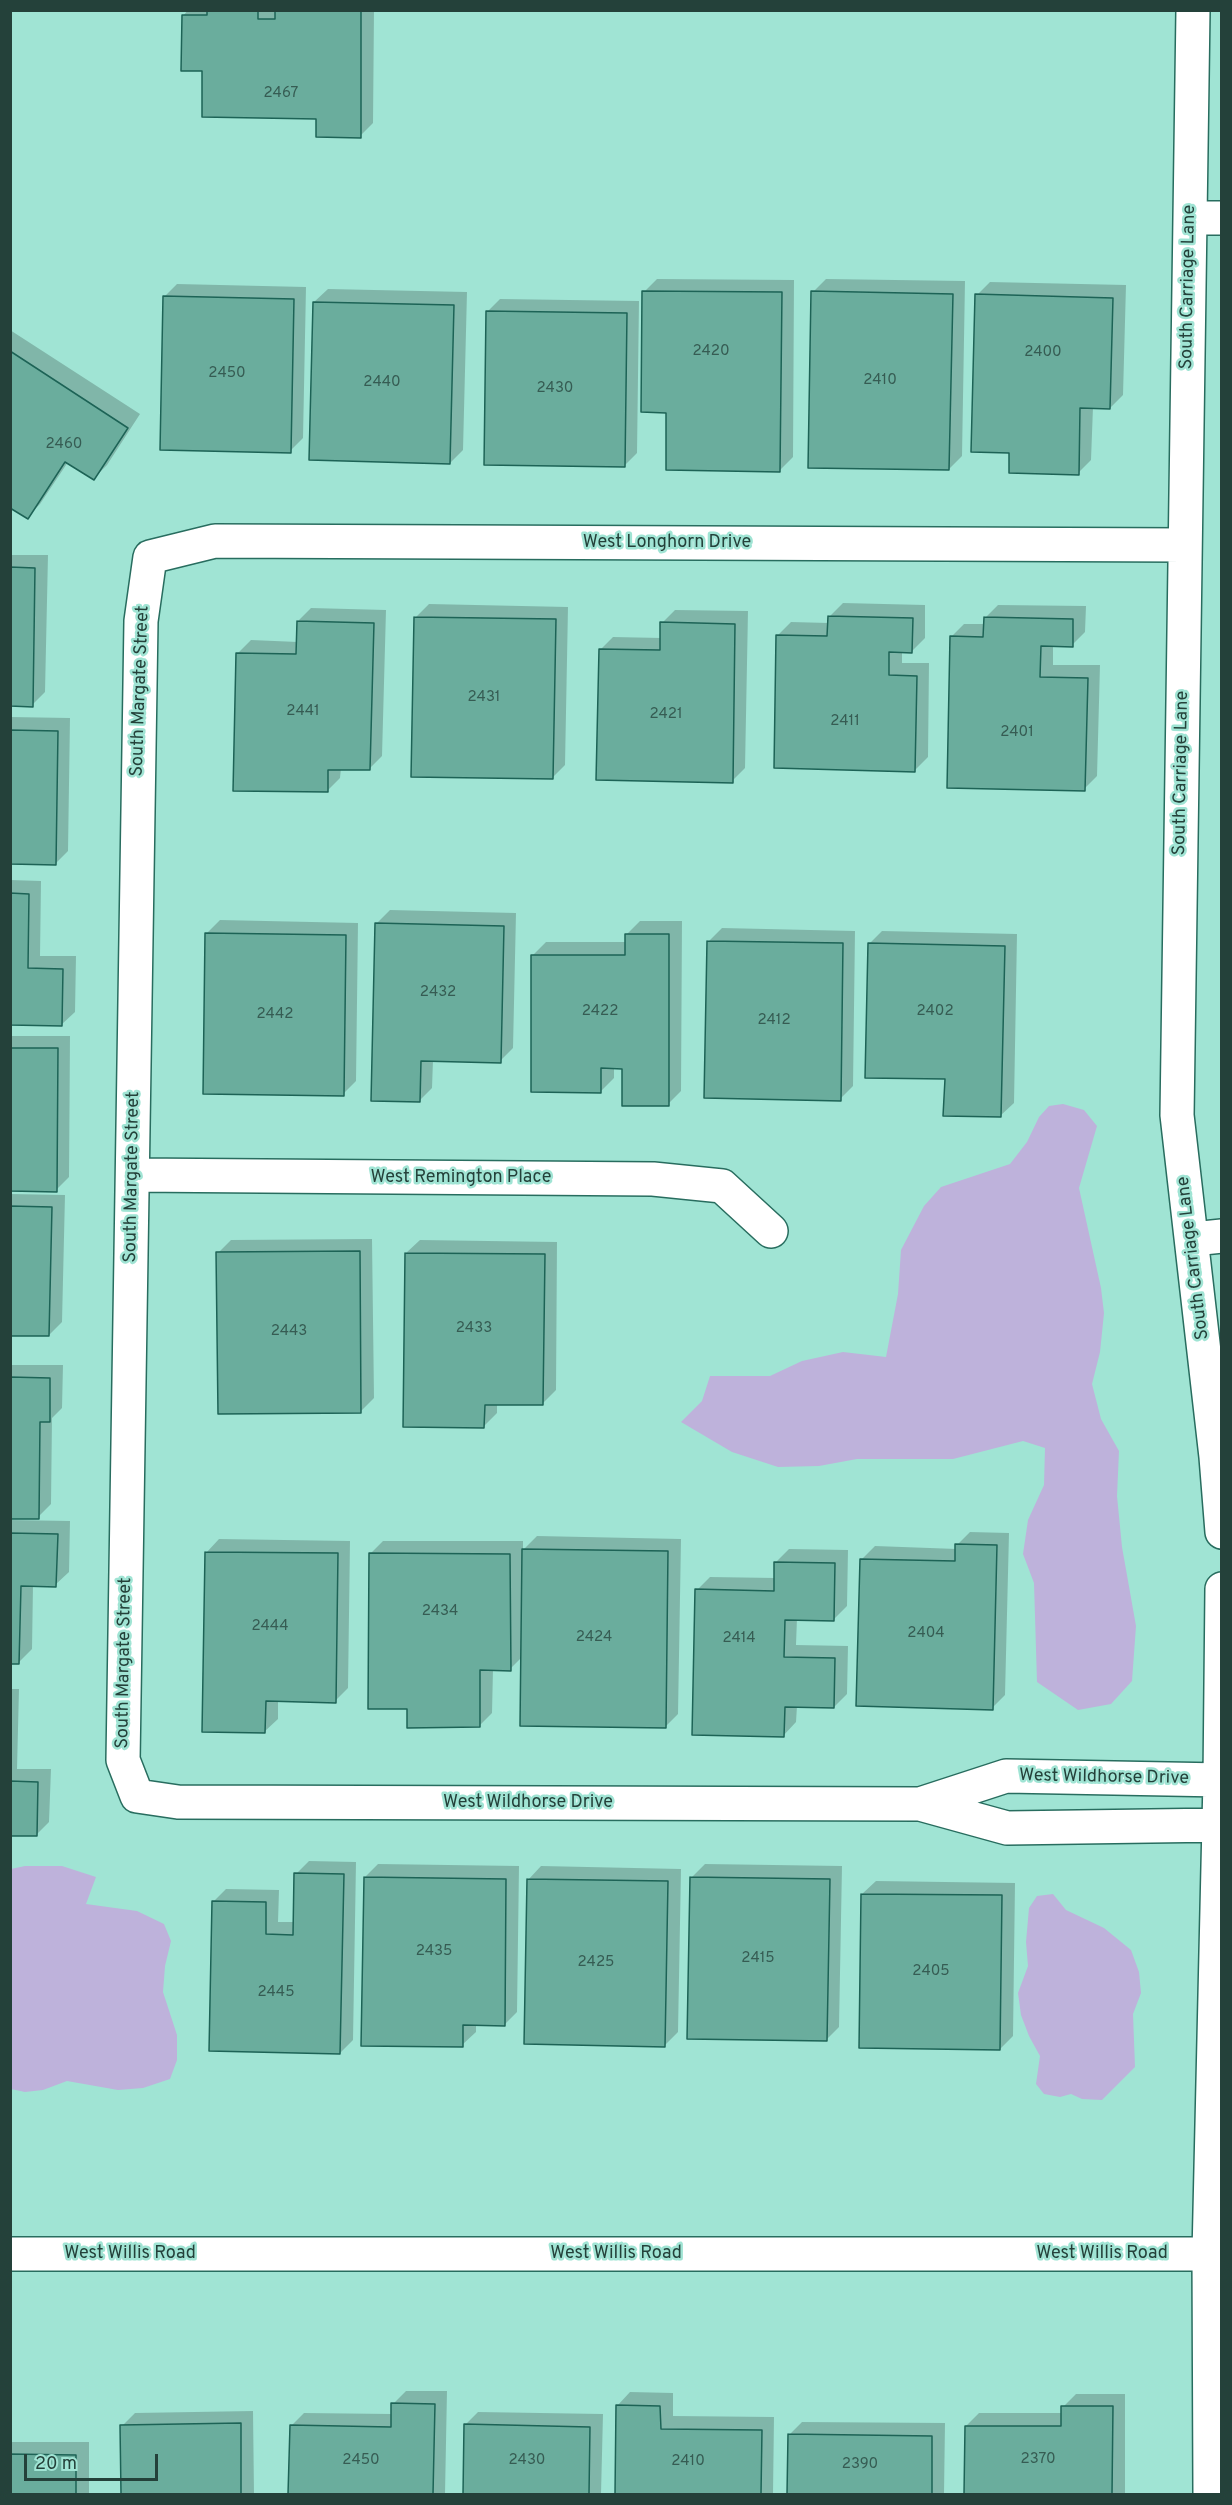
<!DOCTYPE html>
<style>
body{margin:0}
#map{position:relative;width:1232px;height:2505px;overflow:hidden;background:#a0e4d4;font-family:Overpass,sans-serif}
canvas{display:block}
.frame{position:absolute;inset:0;border:12px solid #24413a;pointer-events:none}
.scale{position:absolute;left:24px;top:2454px;width:134px;height:27px;box-sizing:border-box;border:3px solid #24413a;border-top:0;padding-left:8px;font-size:18px;line-height:21px;white-space:nowrap;color:#24413a;-webkit-text-stroke:4px #a0e4d4;paint-order:stroke}
</style>
<div id="map">
<canvas width="1232" height="2505"></canvas>
<div class="frame"></div>
<div class="scale">20 m</div>
</div>
<script>
const context = document.querySelector('canvas').getContext('2d');
context.lineJoin = 'round';
function paint(path, color) { context.fillStyle = color; context.fill(path, 'evenodd'); }
const toPath = rows => new Path2D(rows.map(r => 'M' + r).join(''));
function strokePath(path, color, width, dash) { context.strokeStyle = color; context.lineWidth = width; context.lineCap = dash ? 'butt' : 'round'; context.setLineDash(dash || []); context.stroke(path); }
function write(font, color, halo, rows, align = 'center') {
  context.font = font + ' Overpass,sans-serif'; context.lineWidth = 5; context.setLineDash([]); context.textBaseline = 'middle'; context.strokeStyle = halo; context.fillStyle = color; for (const [text, x, y, turn = 0] of rows) {
    context.save(); context.translate(x, y); context.rotate((+turn || 0) * Math.PI / 180); context.textAlign = isNaN(turn) ? turn : align; if (halo) context.strokeText(text, 0, 0); context.fillText(text, 0, 0); context.restore();
  }
}
const green = toPath([
 [1063,1104,1084,1110,1097,1126,1079,1188,1101,1288,1104,1313,1100,1352,1092,1384,1101,1419,1119,1451,1117,1496,1122,1547,1136,1626,1132,1681,1111,1704,1078,1710,1037,1682,1034,1583,1023,1554,1028,1520,1044,1485,1045,1448,1023,1441,953,1459,857,1459,819,1466,778,1467,732,1452,681,1422,702,1401,710,1376,770,1376,802,1361,843,1352,886,1357,898,1294,901,1250,924,1206,941,1187,1010,1164,1027,1142,1039,1117,1049,1106],
 [25,1866,62,1866,96,1877,86,1904,137,1911,164,1924,171,1941,165,1966,163,1992,177,2035,177,2060,170,2079,143,2088,118,2090,67,2081,43,2090,25,2092,11,2089,11,1869],
 [1053,1894,1066,1910,1104,1928,1131,1950,1139,1972,1141,1993,1133,2014,1135,2067,1102,2100,1082,2099,1071,2094,1060,2097,1044,2094,1036,2084,1040,2056,1029,2036,1021,2015,1018,1993,1028,1966,1026,1942,1029,1908,1037,1896]
]);
const shadow = toPath([
 [188,10,374,10,373,123,360,136,204,69,183,16],
 [657,279,794,280,793,457,780,470,644,292],
 [826,279,965,281,962,456,949,469,813,292],
 [990,282,1126,285,1123,395,1110,408,1093,407,1091,460,1078,473,1011,451,977,295],
 [177,284,306,287,303,438,290,451,164,297],
 [328,289,467,292,463,450,450,463,314,302],
 [500,299,639,301,637,453,624,466,487,312],
 [10,330,140,414,107,465,94,478,68,462,40,504,27,517,10,506],
 [10,555,48,555,45,692,32,705,10,705],
 [843,603,925,605,925,638,912,651,902,651,902,663,929,663,928,757,915,770,778,635,791,622,829,623,830,616],
 [429,604,568,607,565,765,552,778,416,617],
 [998,605,1086,606,1085,632,1072,645,1053,645,1053,665,1100,665,1097,776,1084,789,951,637,964,624,985,624,985,618],
 [311,608,386,610,382,756,369,769,341,768,340,778,327,791,238,653,251,640,298,642,298,621],
 [675,610,748,611,745,768,732,781,600,650,613,637,662,638,662,623],
 [10,717,70,718,68,851,55,864,10,863],
 [10,880,41,881,40,956,76,956,75,1012,61,1025,10,1024],
 [390,910,516,913,513,1048,500,1061,433,1060,432,1088,419,1101,377,923],
 [220,920,358,923,356,1081,343,1094,207,933],
 [640,921,682,921,681,1091,668,1104,624,1067,614,1067,614,1078,601,1091,533,955,546,942,627,942,627,934],
 [722,928,855,931,853,1086,840,1099,708,942],
 [882,931,1017,934,1014,1103,1000,1116,946,1078,869,944],
 [10,1036,70,1036,69,1177,56,1190,10,1190],
 [10,1194,65,1195,62,1322,49,1335,10,1334],
 [372,1239,374,1398,361,1411,218,1253,231,1240],
 [420,1240,557,1242,556,1390,543,1403,497,1403,497,1413,484,1426,406,1253],
 [10,1365,63,1365,62,1408,52,1418,51,1504,38,1517,10,1517],
 [10,1520,70,1521,69,1572,55,1585,33,1585,32,1649,19,1662,10,1662],
 [970,1532,1009,1533,1005,1695,992,1708,861,1560,875,1546,957,1549,957,1545],
 [537,1536,681,1539,678,1714,665,1727,522,1657,510,1669,493,1669,492,1713,479,1726,408,1708,370,1554,383,1541,523,1541,523,1550],
 [219,1539,350,1541,348,1688,335,1701,278,1700,278,1719,264,1732,206,1553],
 [789,1549,848,1550,847,1606,834,1619,797,1618,796,1645,848,1646,847,1694,834,1707,797,1706,796,1722,783,1736,697,1590,710,1577,776,1578,776,1562],
 [10,1689,19,1689,17,1769,51,1769,49,1822,36,1835,10,1834],
 [309,1861,356,1862,353,2040,340,2053,213,1902,226,1889,279,1890,278,1922,294,1922,296,1874],
 [378,1864,519,1866,517,2012,504,2025,476,2024,476,2032,462,2045,365,1877],
 [705,1864,842,1866,839,2027,826,2040,692,1877],
 [541,1866,681,1869,678,2032,665,2045,528,1880],
 [876,1881,1015,1883,1013,2036,1000,2049,862,1894],
 [406,2391,447,2391,445,2494,290,2494,291,2426,304,2413,392,2414,393,2404],
 [630,2392,673,2393,673,2416,774,2417,773,2494,616,2494,617,2406],
 [1076,2394,1125,2394,1125,2494,966,2494,966,2426,979,2413,1062,2413,1063,2407],
 [253,2411,254,2494,122,2494,122,2426,135,2413],
 [478,2412,603,2414,601,2494,464,2494,465,2425],
 [802,2422,945,2423,944,2494,789,2494,789,2435],
 [10,2442,89,2442,89,2494,10,2494]
]);
const building = toPath([
 [207,10,258,10,258,19,275,19,275,10,361,10,361,138,316,137,316,119,202,117,202,71,181,71,182,15,207,15,207,10],
 [642,291,782,292,780,472,666,470,666,413,641,412,642,291],
 [811,291,953,294,949,470,808,468,811,291],
 [975,294,1113,298,1110,409,1080,408,1079,475,1009,473,1009,453,971,452,975,294],
 [163,296,294,299,291,453,160,450,163,296],
 [313,302,454,305,450,464,309,460,313,302],
 [486,311,627,313,625,467,484,465,486,311],
 [10,351,128,428,94,480,65,462,28,519,10,508,10,351],
 [10,567,35,568,33,707,10,706,10,567],
 [828,616,913,618,912,653,889,652,889,675,917,676,915,772,774,768,776,635,827,636,828,616],
 [414,617,556,619,553,779,411,777,414,617],
 [984,617,1073,619,1073,647,1041,646,1040,677,1088,678,1085,791,947,788,950,636,983,637,984,617],
 [297,621,374,623,370,770,328,770,328,792,233,791,236,653,296,654,297,621],
 [660,622,735,624,733,783,596,780,599,649,660,650,660,622],
 [10,730,58,731,56,865,10,864,10,730],
 [10,893,29,894,28,968,63,969,62,1026,10,1025,10,893],
 [375,923,504,926,501,1063,421,1061,420,1102,371,1101,375,923],
 [205,933,346,935,344,1096,203,1094,205,933],
 [625,934,669,934,669,1106,622,1106,622,1069,601,1068,601,1093,531,1092,531,955,625,955,625,934],
 [707,941,843,943,841,1101,704,1098,707,941],
 [868,943,1005,946,1001,1117,943,1116,945,1079,865,1078,868,943],
 [10,1048,58,1048,57,1192,10,1191,10,1048],
 [10,1206,52,1207,49,1336,10,1336,10,1206],
 [360,1251,361,1413,218,1414,216,1252,360,1251],
 [405,1253,545,1254,543,1405,485,1405,484,1428,403,1427,405,1253],
 [10,1377,50,1378,50,1422,40,1422,39,1519,10,1519,10,1377],
 [10,1533,58,1534,56,1587,21,1586,19,1664,10,1664,10,1533],
 [955,1544,997,1545,993,1710,856,1706,860,1559,955,1561,955,1544],
 [522,1549,668,1551,666,1728,520,1726,522,1549],
 [205,1552,338,1553,336,1703,266,1701,265,1733,202,1732,205,1552],
 [369,1553,510,1554,511,1671,480,1670,480,1727,407,1728,407,1709,368,1709,369,1553],
 [774,1562,835,1563,834,1621,785,1620,784,1657,835,1658,834,1708,785,1707,784,1737,692,1735,695,1589,774,1591,774,1562],
 [10,1781,38,1782,37,1836,10,1836,10,1781],
 [294,1873,344,1874,340,2054,209,2051,212,1901,266,1902,266,1934,293,1935,294,1873],
 [364,1877,506,1879,505,2026,463,2025,463,2047,361,2046,364,1877],
 [690,1877,830,1879,827,2041,687,2039,690,1877],
 [527,1879,668,1881,665,2047,524,2044,527,1879],
 [861,1894,1002,1895,1000,2050,859,2048,861,1894],
 [391,2403,435,2404,433,2494,288,2494,290,2425,391,2427,391,2403],
 [616,2405,660,2406,661,2429,762,2430,761,2494,615,2494,616,2405],
 [1061,2406,1113,2406,1112,2494,964,2494,965,2426,1061,2426,1061,2406],
 [241,2423,241,2494,121,2494,120,2425,241,2423],
 [464,2424,590,2427,589,2494,463,2494,464,2424],
 [788,2434,932,2436,932,2494,787,2494,788,2434],
 [10,2454,76,2455,76,2494,10,2494,10,2454]
]);
const minor = toPath([
 [1193,10,1177,1115,1216,1457,1222,1532],
 [1191,218,1222,218],
 [1185,545,215,541,150,557,141,621,123,1760,137,1796,178,1802,920,1804,1007,1828,1222,1825],
 [133,1175,653,1179,722,1186,771,1231],
 [1193,1239,1222,1236],
 [920,1804,1006,1776,1222,1780],
 [10,2254,1222,2254],
 [1210,2494,1209,2254,1220,1780,1222,1589]
]);
const numberNames = [
 ["2467",281,94],
 ["2420",711,352],
 ["2400",1043,353],
 ["2450",227,374],
 ["2410",880,381],
 ["2440",382,383],
 ["2430",555,389],
 ["2460",64,445],
 ["2431",484,698],
 ["2441",303,712],
 ["2421",666,715],
 ["2411",845,722],
 ["2401",1017,733],
 ["2432",438,993],
 ["2422",600,1012],
 ["2402",935,1012],
 ["2442",275,1015],
 ["2412",774,1021],
 ["2433",474,1329],
 ["2443",289,1332],
 ["2434",440,1612],
 ["2444",270,1627],
 ["2404",926,1634],
 ["2424",594,1638],
 ["2414",739,1639],
 ["2435",434,1952],
 ["2415",758,1959],
 ["2425",596,1963],
 ["2405",931,1972],
 ["2445",276,1993],
 ["2370",1038,2460],
 ["2450",361,2461],
 ["2430",527,2461],
 ["2410",688,2462],
 ["2390",860,2465]
];
const streetNames = [
 ["South Carriage Lane",1189,287,-89],
 ["West Longhorn Drive",667,543],
 ["South Margate Street",141,691,-88],
 ["South Carriage Lane",1182,773,-89],
 ["South Margate Street",133,1177,-89],
 ["West Remington Place",461,1178],
 ["South Carriage Lane",1194,1258,-97],
 ["South Margate Street",125,1663,-89],
 ["West Wildhorse Drive",1104,1778,1],
 ["West Wildhorse Drive",528,1803],
 ["West Willis Road",130,2254],
 ["West Willis Road",616,2254],
 ["West Willis Road",1102,2254]
];
paint(green, '#beb2db');
paint(shadow, '#0003');
paint(building, '#6aad9d');
strokePath(building, '#1d6356', 1.5);
strokePath(minor, '#286d5f', 36);
strokePath(minor, '#fff', 33);
write('15px', '#365c53', null, numberNames);
write('18px', '#24413a', '#a0e4d4', streetNames);
</script>
